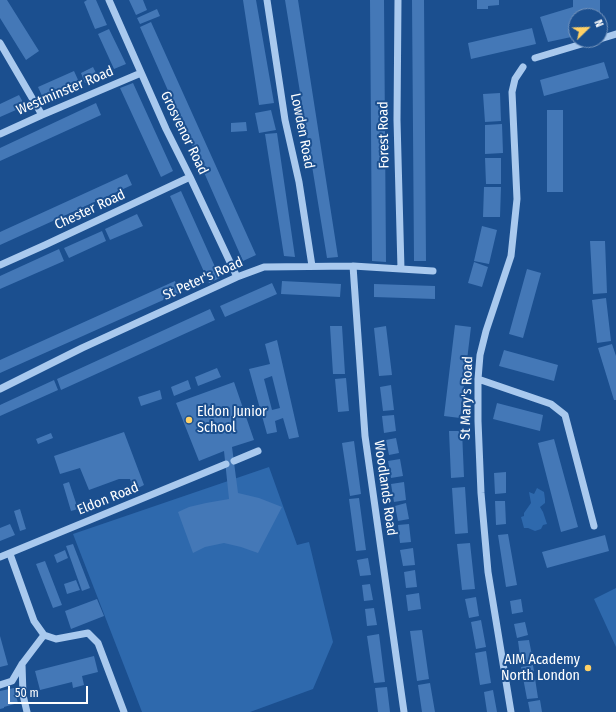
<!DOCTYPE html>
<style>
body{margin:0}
#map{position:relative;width:616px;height:712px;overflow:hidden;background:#1b4f8f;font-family:"Fira Sans Condensed",sans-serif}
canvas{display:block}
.north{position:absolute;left:568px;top:8px;width:40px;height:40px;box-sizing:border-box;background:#1b4f8f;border:1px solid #7695bc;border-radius:50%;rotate:67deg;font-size:11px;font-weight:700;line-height:16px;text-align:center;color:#fff}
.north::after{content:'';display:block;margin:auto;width:14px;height:18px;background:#ffd166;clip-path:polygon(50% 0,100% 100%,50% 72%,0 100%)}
.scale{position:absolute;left:8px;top:686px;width:80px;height:18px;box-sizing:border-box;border:2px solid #fff;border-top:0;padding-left:5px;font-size:12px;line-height:14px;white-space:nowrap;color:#fff;-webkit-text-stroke:3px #1b4f8f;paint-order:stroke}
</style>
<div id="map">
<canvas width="616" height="712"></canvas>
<div class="north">N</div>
<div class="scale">50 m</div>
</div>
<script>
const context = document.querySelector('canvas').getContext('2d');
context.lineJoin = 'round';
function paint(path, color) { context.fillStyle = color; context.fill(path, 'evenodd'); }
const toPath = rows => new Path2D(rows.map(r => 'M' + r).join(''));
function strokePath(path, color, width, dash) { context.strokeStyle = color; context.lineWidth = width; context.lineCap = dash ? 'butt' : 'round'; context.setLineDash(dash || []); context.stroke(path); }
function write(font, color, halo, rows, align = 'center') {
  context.font = font + ' "Fira Sans Condensed",sans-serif'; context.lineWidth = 4; context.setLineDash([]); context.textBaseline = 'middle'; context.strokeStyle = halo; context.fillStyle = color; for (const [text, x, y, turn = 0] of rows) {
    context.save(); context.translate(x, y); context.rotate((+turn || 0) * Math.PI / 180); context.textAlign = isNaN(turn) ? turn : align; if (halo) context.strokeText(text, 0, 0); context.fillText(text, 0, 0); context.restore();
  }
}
const green = toPath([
 [269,467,297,545,309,542,333,642,313,689,250,712,142,712,73,534],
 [537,488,544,492,545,499,545,503,540,507,543,512,547,524,543,525,541,529,535,531,528,528,524,528,521,517,524,516,524,513,531,503,529,492,534,494],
 [616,588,616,647,594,599]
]);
const building = toPath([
 [0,0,7,0,39,51,26,60,0,18],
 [87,0,96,0,107,25,95,29,84,2],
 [129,0,143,0,147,10,136,15],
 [243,0,256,0,274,103,259,105],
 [285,0,298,0,338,257,327,258],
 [370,0,384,0,386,262,372,261],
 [412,0,424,0,426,261,414,261],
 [477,0,499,0,499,5,488,6,488,9,477,9],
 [573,0,600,0,600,16,576,16,576,36,548,42,540,17,573,7],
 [157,9,160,16,140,24,137,18],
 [151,22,256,255,243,261,140,27],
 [532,28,536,44,471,59,468,43],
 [109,29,126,64,114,69,98,34],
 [604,62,609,78,544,96,540,80],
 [93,67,98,77,85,83,81,73],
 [74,71,79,82,43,98,38,87],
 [133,83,173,171,161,177,120,88],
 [500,93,501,121,485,122,483,94],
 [19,95,25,106,0,117,0,104],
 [96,103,101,115,0,161,0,148],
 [271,110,276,130,259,133,255,113],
 [547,110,563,110,563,192,547,192],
 [246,122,247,131,231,132,231,123],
 [502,124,503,153,485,154,485,125],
 [277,133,295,257,284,256,265,134],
 [485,158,501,158,501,184,486,184],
 [127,174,132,185,0,245,0,232],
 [484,187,501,187,500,217,483,217],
 [181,191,220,278,209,283,170,196],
 [137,214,143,226,110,240,105,229],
 [482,226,497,230,489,264,474,261],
 [102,231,106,241,69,258,64,248],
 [590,241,605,241,607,293,593,294],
 [59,249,64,261,0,289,0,276],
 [474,262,488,267,482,287,468,283],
 [527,269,541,273,523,338,509,334],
 [175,281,179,293,0,373,0,360],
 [282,281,341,284,340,297,281,294],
 [272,283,277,294,225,317,220,306],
 [374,284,435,286,435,299,374,297],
 [606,298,611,341,597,343,592,300],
 [210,309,215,320,61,390,57,379],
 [455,325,471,327,460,418,444,416],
 [330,326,342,326,345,374,333,374],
 [386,326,392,375,379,376,374,328],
 [277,340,299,437,289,439,283,418,275,421,277,432,267,434,249,369,270,364,265,344],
 [272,376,280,408,272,410,264,379],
 [612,344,616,356,616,400,614,400,598,348],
 [504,350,558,365,554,381,499,366],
 [217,368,221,377,198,386,195,377],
 [346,378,349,411,338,412,335,379],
 [54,380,58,390,0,416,0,405],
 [188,380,191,389,174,396,171,387],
 [234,382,254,440,232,447,238,493,259,498,282,507,258,553,241,547,224,543,205,547,193,553,178,512,189,507,206,503,229,499,224,451,199,461,176,403],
 [391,385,394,410,383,411,380,387],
 [160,390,162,399,141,406,138,397],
 [497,403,543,415,540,431,493,419],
 [394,415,396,431,384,433,382,416],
 [449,431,462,431,464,477,451,478],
 [124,432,144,485,134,490,130,479,119,479,89,490,80,468,60,474,54,456],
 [51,433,53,438,38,444,36,439],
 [396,438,399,453,389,455,386,440],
 [554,439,578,527,561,532,538,443],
 [354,441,361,494,350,496,342,443],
 [400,459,403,476,391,478,388,461],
 [506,472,506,493,495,494,494,473],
 [69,482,78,509,71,511,63,484],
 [404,482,406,500,394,502,391,484],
 [465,487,468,533,455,534,452,488],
 [359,498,366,550,356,551,349,499],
 [495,501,505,501,506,524,496,525],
 [406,503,409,519,398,521,395,506],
 [20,509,26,529,20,531,14,511],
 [10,524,15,535,0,541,0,528],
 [409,524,411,542,400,543,398,525],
 [508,534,517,585,506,587,498,535],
 [605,535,609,551,547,568,542,552],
 [470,543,475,589,462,590,457,544],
 [73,544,90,588,82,591,66,546],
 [413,548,415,565,403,566,400,550],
 [65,550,68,558,57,563,54,555],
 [368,558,371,575,360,576,357,560],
 [45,561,62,605,53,608,36,564],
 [415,570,417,587,406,588,404,572],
 [76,580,80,590,67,594,64,584],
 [370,584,373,600,364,601,362,585],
 [419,593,421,609,408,611,406,595],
 [476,597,479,616,469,618,465,599],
 [97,599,104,616,71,629,65,611],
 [521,599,523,612,512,614,510,601],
 [374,608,377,625,367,626,365,609],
 [481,620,486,647,476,649,471,622],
 [525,622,528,635,517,638,514,624],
 [422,630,429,679,417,681,410,631],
 [379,634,385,682,374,683,367,636],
 [0,636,8,665,0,667],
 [529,640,533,661,521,663,518,641],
 [486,651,491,683,480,685,475,653],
 [94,656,98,672,82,676,84,685,73,688,72,682,40,690,35,671],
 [533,665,538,698,527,699,521,667],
 [430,683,435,712,422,712,418,685],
 [387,687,390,712,378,712,375,688],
 [14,688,18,703,4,707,4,708,0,709,0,691],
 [493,690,497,712,487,712,484,692],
 [540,700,542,712,530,712,528,702]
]);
const minor = toPath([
 [109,0,166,129,190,177,237,277],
 [267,0,285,120,299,182,312,266],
 [398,0,397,120,401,269],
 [600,39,616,34],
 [0,43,42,115],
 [535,58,595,40],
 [0,134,42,115,141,73],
 [0,265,45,245,190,177],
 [353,266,365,436,404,712],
 [478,379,551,404,565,415,594,526],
 [0,389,82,348,237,277,264,267,353,266,433,271],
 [234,461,258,451],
 [10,554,34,621,44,635,56,639,88,633,98,643,124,712],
 [0,557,226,464],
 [22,664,23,695,27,712],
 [0,685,12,681,22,664,44,635],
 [511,712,488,572,481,493,478,421,478,379,480,355,486,331,511,256,517,199,512,92,515,79,523,67]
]);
const markers = [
 [189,420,4,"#ffd166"],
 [588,668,4,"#ffd166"]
];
const streetNames = [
 ["Westminster Road",65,91,-23],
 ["Lowden Road",302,131,79],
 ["Grosvenor Road",184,133,64],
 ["Forest Road",384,135,-91],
 ["Chester Road",90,210,-25],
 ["St Peter's Road",203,279,-24],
 ["St Mary's Road",467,398,-88],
 ["Woodlands Road",385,488,82],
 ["Eldon Road",108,499,-22]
];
const poiNames = [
 ["Eldon Junior",197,412],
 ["School",197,428],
 ["AIM Academy",580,660,"right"],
 ["North London",580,676,"right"]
];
paint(green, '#2e69ad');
paint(building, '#4478b7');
strokePath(minor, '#a9c9ee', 7);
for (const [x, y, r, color] of markers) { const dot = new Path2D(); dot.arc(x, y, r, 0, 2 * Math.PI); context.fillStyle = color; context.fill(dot); strokePath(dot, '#1b4f8f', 1.5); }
write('14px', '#fff', '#1b4f8f', streetNames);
write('14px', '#fff', '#1b4f8f', poiNames, 'left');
</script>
